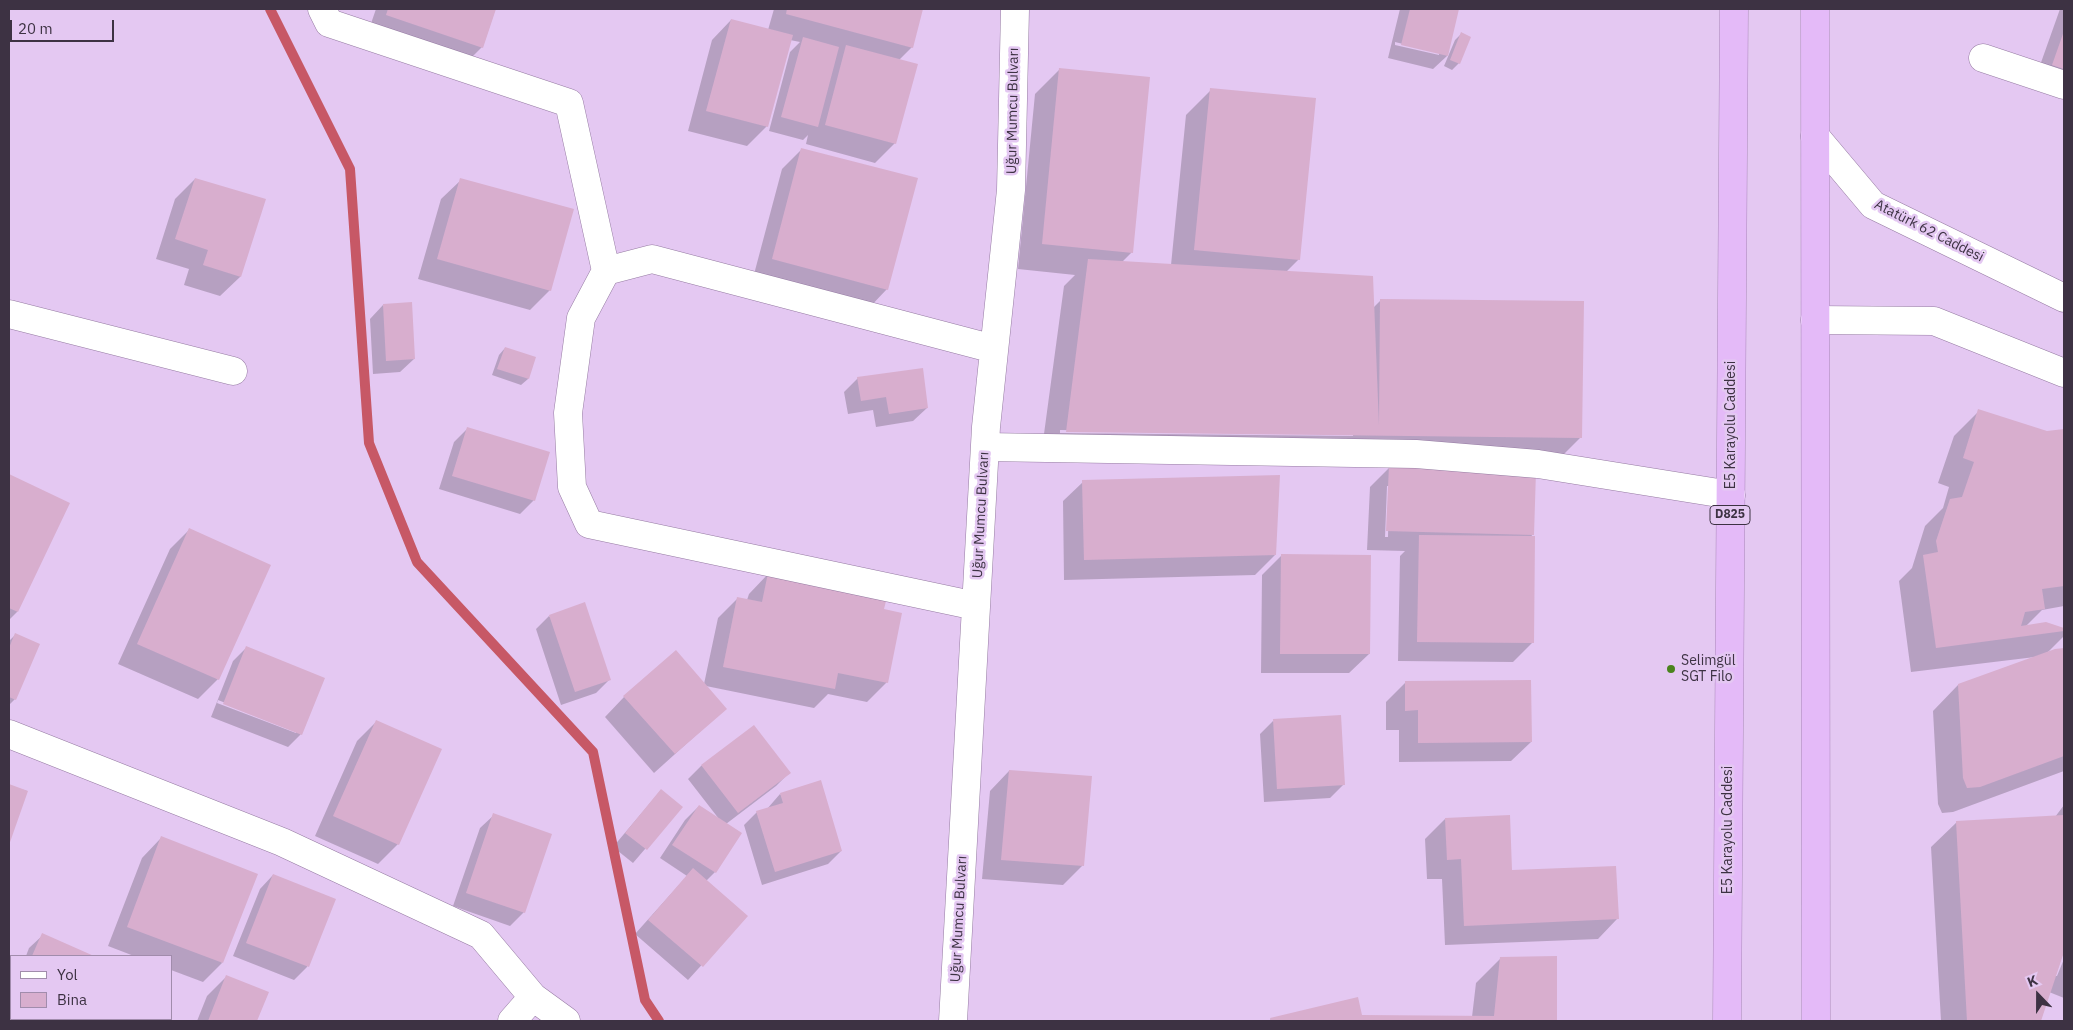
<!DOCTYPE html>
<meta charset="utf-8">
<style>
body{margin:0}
#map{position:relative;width:2073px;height:1030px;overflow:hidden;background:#e4c8f2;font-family:"IBM Plex Sans",sans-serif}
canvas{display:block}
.frame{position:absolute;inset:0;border:10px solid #3d3243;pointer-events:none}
.legend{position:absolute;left:10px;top:955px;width:162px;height:65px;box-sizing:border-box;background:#e4c8f2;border:1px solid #a18cac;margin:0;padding:6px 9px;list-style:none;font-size:15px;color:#3d3243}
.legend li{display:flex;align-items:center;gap:10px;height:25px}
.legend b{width:25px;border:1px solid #a18cac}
.north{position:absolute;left:2013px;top:970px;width:50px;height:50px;-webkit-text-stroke:4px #e4c8f2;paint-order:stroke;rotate:338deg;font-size:14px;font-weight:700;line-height:20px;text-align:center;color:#3d3243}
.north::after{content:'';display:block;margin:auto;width:18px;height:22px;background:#3d3243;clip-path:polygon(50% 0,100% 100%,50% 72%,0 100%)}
.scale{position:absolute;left:10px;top:20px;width:104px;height:22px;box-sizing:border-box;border:2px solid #3d3243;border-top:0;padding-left:6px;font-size:15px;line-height:18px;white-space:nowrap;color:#3d3243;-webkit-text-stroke:4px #e4c8f2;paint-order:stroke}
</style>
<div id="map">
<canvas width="2073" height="1030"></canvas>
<div class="frame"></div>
<ul class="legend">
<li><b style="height:6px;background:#fff"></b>Yol</li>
<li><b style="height:14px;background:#d8aece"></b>Bina</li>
</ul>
<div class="north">K</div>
<div class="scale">20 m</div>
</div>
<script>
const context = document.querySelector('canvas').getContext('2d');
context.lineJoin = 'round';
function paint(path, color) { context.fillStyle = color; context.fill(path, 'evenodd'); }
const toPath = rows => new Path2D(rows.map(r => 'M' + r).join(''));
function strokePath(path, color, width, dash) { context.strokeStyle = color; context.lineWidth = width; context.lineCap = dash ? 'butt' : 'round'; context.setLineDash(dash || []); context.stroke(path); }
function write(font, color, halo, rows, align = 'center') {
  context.font = font + ' "IBM Plex Sans",sans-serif'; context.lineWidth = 5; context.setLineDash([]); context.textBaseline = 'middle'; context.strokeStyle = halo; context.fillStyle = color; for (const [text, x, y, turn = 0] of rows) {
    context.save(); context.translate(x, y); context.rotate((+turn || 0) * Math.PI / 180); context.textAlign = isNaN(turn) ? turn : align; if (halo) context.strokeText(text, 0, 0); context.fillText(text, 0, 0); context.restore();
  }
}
const shadow = toPath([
 [376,9,495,9,482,47,462,67,367,35],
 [774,9,922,9,912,47,899,60,895,143,875,163,806,144,808,135,803,140,769,131,790,52,800,42,790,40,767,126,747,146,688,131,712,40,731,20,768,30],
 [1400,9,1458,9,1447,56,1433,69,1388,58],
 [1395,42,1439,53,1439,55,1395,45],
 [2060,9,2064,9,2064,96,2033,85],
 [1461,34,1459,63,1452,70,1444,66,1455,40],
 [1060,69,1132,252,1122,262,1171,265,1186,115,1211,90,1299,259,1286,272,1373,308,1381,300,1581,437,1556,462,1041,456,1064,286,1075,275,1018,269,1035,94],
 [1060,430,1353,434,1353,436,1060,433],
 [802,149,887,289,868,309,753,278,782,169],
 [195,179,264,200,240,277,220,296,184,285,189,269,156,259,175,199],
 [461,180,550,290,530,310,418,279,441,199],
 [383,305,414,359,400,372,373,374,370,319],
 [505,348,535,358,528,379,521,385,492,375,499,355],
 [858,378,927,408,913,421,876,427,873,410,848,414,844,392],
 [1979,411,2047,433,2064,430,2064,606,2042,610,2026,626,2046,624,2064,629,2064,636,2047,653,2064,649,2064,771,1953,812,1942,813,1938,804,1933,711,1958,685,2035,657,1911,672,1899,581,1912,568,1925,526,1943,508,1949,487,1938,483,1954,436],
 [467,429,534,500,520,514,439,489,454,442],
 [1389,468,1533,534,1530,538,1533,642,1513,662,1398,661,1400,556,1405,551,1367,550,1370,487],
 [1387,486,1389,486,1388,537,1385,537],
 [9,475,68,504,17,612,9,620],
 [1083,482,1275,555,1255,575,1064,580,1063,501],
 [189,530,269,565,218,679,198,699,118,664,170,549],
 [1282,555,1369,654,1349,673,1261,673,1262,575],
 [768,574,887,682,867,702,828,694,814,708,706,686,725,709,654,773,605,717,624,697,704,684,718,618,738,598,747,600,749,594],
 [549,616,609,680,596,693,561,705,536,629],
 [15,635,15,699,9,705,9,641],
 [246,648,301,734,288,747,211,717,233,661],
 [218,700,296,731,296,733,217,703],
 [1406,682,1531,742,1511,761,1399,762,1399,730,1386,730,1386,702],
 [1273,721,1344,784,1330,798,1264,802,1260,734],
 [376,722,398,844,378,864,315,836,357,741],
 [754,727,789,773,776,786,726,824,740,834,715,872,706,881,746,916,688,980,635,934,687,876,660,858,685,820,699,806,719,819,688,779,701,766],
 [1009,771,1083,865,1063,885,982,879,990,791],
 [9,785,27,791,9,842],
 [661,790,681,807,633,863,613,847],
 [780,794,841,851,828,864,762,885,744,825,757,812,767,809],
 [2064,805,2064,948,2055,976,2057,976,2064,959,2064,998,2049,992,2040,1021,1941,1021,1931,847,1957,822,2055,817],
 [494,815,524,912,510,926,453,906,480,828],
 [1445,819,1511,871,1617,919,1598,939,1445,945,1442,879,1427,879,1425,839],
 [161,838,222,963,203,982,171,970,171,956,134,956,108,946,142,858],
 [273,875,334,900,307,967,294,980,233,956,260,889],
 [43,935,91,956,26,956,29,948],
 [1556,957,1555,1021,1269,1021,1271,1019,1361,1016,1472,1017,1476,983,1501,958],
 [226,977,268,993,256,1021,197,1021,207,996],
 [11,988,11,1019,70,1019,68,1021,9,1021,9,993]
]);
const stream = toPath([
 [270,9,350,169,369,443,417,562,593,752,645,1000,659,1021]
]);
const building = toPath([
 [388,9,496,9,483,48,386,15],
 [787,9,923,9,913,48,786,14],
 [1410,9,1459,9,1448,56,1401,45],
 [731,19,793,35,768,127,706,111],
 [2064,31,2064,69,2052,65],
 [1461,32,1471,37,1460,64,1450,60],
 [803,37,839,47,818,127,781,117],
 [846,45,918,64,896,144,825,125],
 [1059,68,1150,77,1133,253,1042,244],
 [1210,88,1316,98,1300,260,1194,250],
 [801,148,918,178,888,290,772,259],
 [195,178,266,199,241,277,203,265,208,250,175,239],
 [460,178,574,209,551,291,437,259],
 [1088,259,1373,276,1379,426,1380,299,1584,301,1582,438,1066,432],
 [412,302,415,359,386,361,383,304],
 [505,347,536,357,529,379,497,369],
 [923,368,928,408,889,414,886,397,861,401,857,377],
 [1978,409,2047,431,2064,429,2064,586,2042,589,2045,609,2025,612,2021,626,2046,622,2064,628,2064,631,1936,648,1923,555,1938,552,1936,541,1950,499,1962,497,1974,462,1963,458],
 [467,427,550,452,535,501,452,476],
 [1389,466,1536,471,1534,535,1386,531],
 [9,474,70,503,18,612,9,608],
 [1280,475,1276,555,1084,560,1082,480],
 [189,528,271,565,219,680,137,644],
 [1419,535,1535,536,1534,643,1417,642],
 [1281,554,1371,555,1370,654,1280,654],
 [768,573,887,597,884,609,902,613,888,683,838,673,835,689,723,667,737,597,762,602],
 [585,602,611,680,575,692,549,615],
 [15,633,40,644,16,700,9,697,9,648],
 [246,646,325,678,302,735,223,704],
 [2064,648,2064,756,1980,787,1967,788,1963,778,1958,684,2055,649],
 [676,650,727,709,675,754,623,696],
 [1531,680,1532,742,1418,743,1418,710,1405,711,1405,681],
 [1341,715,1345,785,1277,789,1273,719],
 [376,720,442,749,399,845,333,816],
 [754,725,791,773,738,813,701,765],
 [1009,770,1092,776,1084,866,1001,860],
 [821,780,842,851,775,872,756,811,783,803,780,793],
 [9,784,28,791,9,845],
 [661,789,683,807,647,850,625,833],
 [699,805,742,833,716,873,672,845],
 [493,813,552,834,525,913,466,893],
 [1510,815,1512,870,1616,866,1619,919,1464,926,1461,859,1447,860,1445,818],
 [2064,815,2064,952,2041,1021,1967,1021,1956,821],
 [161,836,258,874,223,963,127,927],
 [693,868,748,916,703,967,648,920],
 [273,874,336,899,309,967,246,943],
 [42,933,94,956,32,956],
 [1557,956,1557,1021,1271,1021,1270,1018,1358,997,1362,1015,1494,1016,1500,957],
 [226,975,269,992,257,1021,208,1021],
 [47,1019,71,1019,70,1021,52,1021]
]);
const minor = toPath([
 [322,9,329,23,569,103,606,271],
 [1983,58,2064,85],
 [1815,136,1873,205,2064,298],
 [9,314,233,371],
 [1815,320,1934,321,2064,373],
 [985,447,1416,454,1538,464,1731,495],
 [976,606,589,524,572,487,568,413,581,318,606,271,652,259,994,349],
 [9,734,282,842,481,935,533,997,566,1021],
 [512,1021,533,997],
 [953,1021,986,427,1011,190,1015,9]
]);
const highway = toPath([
 [1815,9,1816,1021],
 [1727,1021,1734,9]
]);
const markers = [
 [1671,669,5,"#4a831d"]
];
const shields = [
 [1730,515,40]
];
const shieldNames = [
 ["D825",1730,515]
];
const streetNames = [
 ["Uğur Mumcu Bulvarı",1013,111,-89],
 ["Atatürk 62 Caddesi",1929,231,27],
 ["E5 Karayolu Caddesi",1731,425,-90],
 ["Uğur Mumcu Bulvarı",981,515,-87],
 ["E5 Karayolu Caddesi",1728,830,-90],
 ["Uğur Mumcu Bulvarı",959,919,-87]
];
const poiNames = [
 ["Selimgül",1681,661],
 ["SGT Filo",1681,677]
];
paint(shadow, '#0003');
strokePath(stream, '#c75866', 10);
paint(building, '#d8aece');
strokePath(minor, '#957ba2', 29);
strokePath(highway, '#aa8ab9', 29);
strokePath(minor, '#fff', 28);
strokePath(highway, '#e4baf8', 28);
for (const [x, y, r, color] of markers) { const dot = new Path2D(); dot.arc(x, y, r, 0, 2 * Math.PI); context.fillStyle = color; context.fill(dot); strokePath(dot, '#e4c8f2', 2); }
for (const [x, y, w] of shields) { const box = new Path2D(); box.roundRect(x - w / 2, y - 9.5, w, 19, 4); context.fillStyle = '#e4c8f2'; context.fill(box); strokePath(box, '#3d3243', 1); }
write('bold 12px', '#3d3243', null, shieldNames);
write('14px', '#3d3243', '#e4c8f2', streetNames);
write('14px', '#3d3243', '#e4c8f2', poiNames, 'left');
</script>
